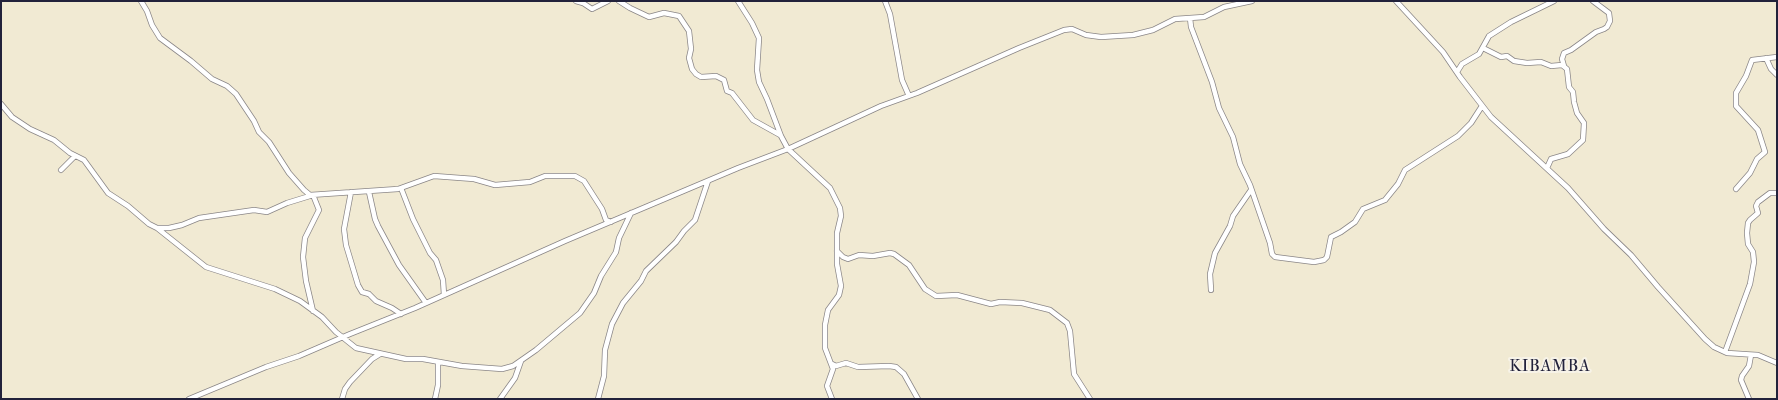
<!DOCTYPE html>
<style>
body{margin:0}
#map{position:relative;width:1778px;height:400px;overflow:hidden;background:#f1ead3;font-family:"IM FELL French Canon",serif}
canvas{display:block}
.frame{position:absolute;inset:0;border:2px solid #22223b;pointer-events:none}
</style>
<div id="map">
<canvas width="1778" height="400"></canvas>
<div class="frame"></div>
</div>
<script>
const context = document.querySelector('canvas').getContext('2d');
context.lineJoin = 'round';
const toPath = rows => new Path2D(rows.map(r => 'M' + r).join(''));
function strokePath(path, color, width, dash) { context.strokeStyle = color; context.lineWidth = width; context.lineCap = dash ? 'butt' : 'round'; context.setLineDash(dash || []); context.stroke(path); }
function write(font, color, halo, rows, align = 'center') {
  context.font = font + ' "IM FELL French Canon",serif'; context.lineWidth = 4; context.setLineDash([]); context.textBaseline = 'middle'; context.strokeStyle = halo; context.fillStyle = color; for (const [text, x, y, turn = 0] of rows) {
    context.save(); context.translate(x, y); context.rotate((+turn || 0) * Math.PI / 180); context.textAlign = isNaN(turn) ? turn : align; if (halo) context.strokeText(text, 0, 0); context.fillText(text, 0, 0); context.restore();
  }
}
const minor = toPath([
 [141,1,147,11,152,25,160,38,191,61,212,79,227,86,236,94,254,121,259,132,269,142,289,173,304,190,310,195,398,189,434,176,474,179,495,185,530,182,545,176,575,176,584,181,602,209,606,220,611,222],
 [576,1,583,3,592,9,608,1],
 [619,1,630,8,649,17,664,13,679,16,689,31,691,49,689,58,692,69,696,74,701,77,716,76,724,80,727,91,732,93,753,120,780,135],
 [738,1,752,23,759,38,757,70,759,82,767,99,781,136,788,149,830,188,840,208,841,216,837,233,837,264,841,286,839,295,828,310,825,325,825,348,833,369,827,386,832,399],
 [885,1,890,14,902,80,909,96],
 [1396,1,1443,52,1460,77,1491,117,1568,188,1604,229,1631,255,1658,287,1705,339,1714,347,1727,353,1758,355,1777,363],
 [1190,18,1191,27,1212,82,1219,108,1233,137,1240,164,1250,185,1270,243,1272,254,1275,257,1314,262,1324,260,1327,257,1331,237,1341,232,1355,222,1363,209,1385,200,1398,184,1405,170,1458,136,1471,123,1482,106],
 [1483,48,1501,57,1507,56,1514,61,1527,63,1541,62,1551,66,1562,65,1567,69,1569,87,1573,92,1574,102,1577,113,1584,123,1583,140,1568,154,1551,159,1547,168],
 [1766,58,1771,69,1777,75],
 [1564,66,1562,59,1564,53,1571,50,1596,32,1604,29,1607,27,1610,21,1609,13,1593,1],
 [1457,72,1462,64,1479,54,1489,36,1511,22,1554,1],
 [1,104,12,117,30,129,54,140,70,153,84,160,108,193,128,206,149,224,157,228,169,228,182,225,199,218,254,210,267,212,287,203,313,195,319,210,305,238,303,257,306,281,313,311],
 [61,170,75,156],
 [401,188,413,219,430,253,436,260,443,280,444,295],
 [1736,189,1750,173,1757,159,1765,152,1758,130,1736,106,1736,93,1746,76,1752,60,1777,57],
 [351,192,344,229,346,245,358,285,362,292,369,294,376,301,392,308,401,314],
 [369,192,375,219,378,226,399,265,426,303],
 [157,228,206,267,275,289,300,301,322,317,336,332,356,348,406,359,423,359,462,366,502,369,513,366,536,350,580,313,594,293,601,276,616,252,619,238,631,213],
 [837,251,843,257,848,259,859,255,873,256,890,253,894,254,909,265,925,289,936,296,957,295,991,304,1000,302,1022,303,1050,310,1067,323,1070,331,1074,374,1090,399],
 [1211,290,1210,274,1215,253,1230,226,1233,216,1251,190],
 [1725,352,1750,284,1754,262,1753,252,1748,244,1747,233,1748,223,1750,220,1758,213,1756,206,1758,202,1770,193,1777,193],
 [832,364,836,366,846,363,858,367,889,366,896,367,904,374,918,399],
 [189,399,266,367,299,356,350,334,415,308,565,241,738,168,788,149,881,106,917,93,1019,48,1064,30,1072,29,1086,35,1101,37,1133,35,1153,30,1175,19,1204,17,1224,7,1252,1],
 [342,399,345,389,350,382,372,359,380,354],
 [435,399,438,385,438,362],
 [500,399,515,378,521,361],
 [598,399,604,376,605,350,612,324,623,303,641,281,646,271,676,242,684,231,695,220,708,181],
 [1749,399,1741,380,1742,376,1749,366,1751,355]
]);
const quarterNames = [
 ["KIBAMBA",1550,367]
];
strokePath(minor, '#8a8687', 6);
strokePath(minor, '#fff', 4.5);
context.letterSpacing = '1px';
write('16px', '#22223b', '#f7f3e8', quarterNames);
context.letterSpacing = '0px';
</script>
